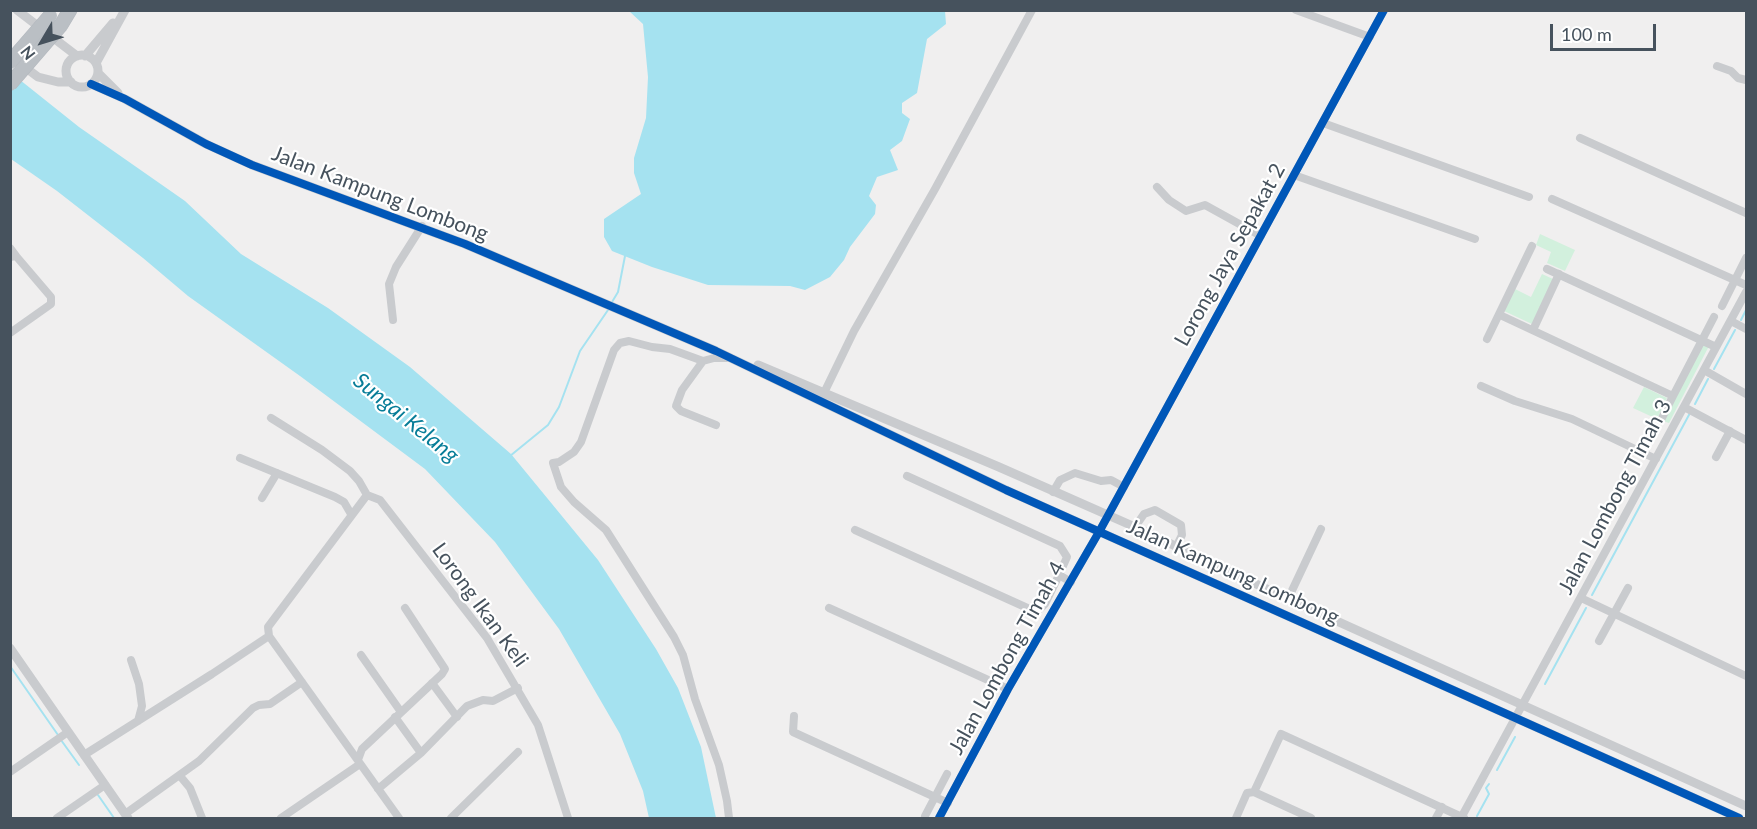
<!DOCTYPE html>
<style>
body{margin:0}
#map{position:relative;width:1757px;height:829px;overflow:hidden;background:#f0efef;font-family:Lato,sans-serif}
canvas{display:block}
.frame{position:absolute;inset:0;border:12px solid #46525d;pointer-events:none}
.north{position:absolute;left:12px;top:12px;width:60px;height:60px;-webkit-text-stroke:4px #fff;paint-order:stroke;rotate:232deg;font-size:16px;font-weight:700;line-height:24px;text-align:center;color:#46525d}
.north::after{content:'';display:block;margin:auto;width:21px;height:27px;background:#46525d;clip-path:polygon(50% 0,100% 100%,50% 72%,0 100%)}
.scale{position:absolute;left:1550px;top:24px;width:106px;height:27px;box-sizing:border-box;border:3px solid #46525d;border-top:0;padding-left:8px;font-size:18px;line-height:21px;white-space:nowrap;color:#46525d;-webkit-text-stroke:4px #fff;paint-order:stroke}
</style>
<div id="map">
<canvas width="1757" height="829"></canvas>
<div class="frame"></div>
<div class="north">N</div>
<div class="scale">100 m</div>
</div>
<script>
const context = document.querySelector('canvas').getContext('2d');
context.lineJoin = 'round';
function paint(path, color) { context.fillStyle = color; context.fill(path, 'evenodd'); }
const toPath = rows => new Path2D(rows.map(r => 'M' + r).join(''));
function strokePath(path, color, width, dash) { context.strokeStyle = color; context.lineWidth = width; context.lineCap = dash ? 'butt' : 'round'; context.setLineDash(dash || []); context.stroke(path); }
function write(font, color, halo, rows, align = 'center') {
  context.font = font + ' Lato,sans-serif'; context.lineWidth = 4.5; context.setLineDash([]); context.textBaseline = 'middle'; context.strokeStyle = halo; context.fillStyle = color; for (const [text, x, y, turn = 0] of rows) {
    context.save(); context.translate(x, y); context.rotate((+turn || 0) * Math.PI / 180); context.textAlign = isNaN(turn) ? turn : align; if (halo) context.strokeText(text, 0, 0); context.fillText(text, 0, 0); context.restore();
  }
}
const green = toPath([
 [1540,234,1575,250,1565,271,1547,263,1551,252,1536,245],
 [1542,274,1553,279,1532,324,1504,311,1515,289,1531,297],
 [1704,343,1709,346,1669,423,1663,421],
 [1644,387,1667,398,1657,419,1633,408]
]);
const water = toPath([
 [629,11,945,11,946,24,927,39,917,93,902,103,902,113,910,119,902,141,890,150,898,170,877,177,869,196,876,205,875,214,850,247,844,260,830,277,805,290,790,286,708,285,652,267,612,251,604,237,604,219,641,194,634,173,634,158,646,118,648,77,643,24],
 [10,72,79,127,185,201,241,254,328,308,410,367,511,454,598,560,656,649,678,688,701,747,716,818,649,818,643,791,620,734,559,629,495,542,425,469,300,376,188,296,143,258,57,191,11,159]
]);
const stream = toPath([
 [612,302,618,292,625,256],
 [1741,320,1746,310],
 [1714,369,1735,330],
 [1695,404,1708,379],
 [510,456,548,425,559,407,580,351,608,310],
 [1592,595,1690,413],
 [10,666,58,735],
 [1545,684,1586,608],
 [61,740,79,765],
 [1497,770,1515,737],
 [98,795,114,818],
 [1477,816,1489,794,1486,788,1489,784]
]);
const minor = toPath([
 [1296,10,1370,37],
 [1717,66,1731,71,1738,78,1746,80],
 [1323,123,1529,197],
 [1580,138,1746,213],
 [1294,175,1475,239],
 [1157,187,1169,200,1186,211,1205,205,1261,236],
 [1552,199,1746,285],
 [10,248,16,256],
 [10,257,16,256,51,297,51,304,10,333],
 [1547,269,1716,347],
 [1722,306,1746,258],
 [1500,315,1673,396,1714,317],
 [393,320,389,284,396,267,422,226],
 [1731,321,1746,329],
 [1533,330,1559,274],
 [1487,339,1532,246],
 [703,361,670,349,652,347,629,341,620,343,614,350,581,442,574,452,559,462,553,463,561,487,574,502,606,530,674,637,683,655,695,699,719,765,727,801,729,818],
 [1704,370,1746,394],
 [1481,386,1515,401,1572,419,1656,459],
 [822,397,854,331,935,189,1032,10],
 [1684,407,1746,440],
 [271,418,322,450,350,471,359,481,367,495],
 [1661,420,1673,396],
 [716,425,681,411,676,406,682,390,703,361,714,358,728,358],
 [1716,457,1730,431],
 [240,458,335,497,344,502,351,514],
 [907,476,1060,546,1067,557,1059,575,1071,582],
 [1053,492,1060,480,1075,473,1101,481,1111,480,1124,487],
 [367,495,268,627,269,636,399,818],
 [367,495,380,500,487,638,538,725,568,818],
 [262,498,277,473],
 [1135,527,1144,514,1155,510,1181,525,1182,535,1176,547],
 [855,530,1034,611,1040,609,1045,604,1059,575],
 [1581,598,1746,676],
 [1288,599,1321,529],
 [829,608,1008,689],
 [1599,641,1628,588],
 [361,655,401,712],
 [131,660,139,684,142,706,138,721],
 [432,683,457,717],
 [794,716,793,732,948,803],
 [395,717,421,753],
 [84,755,212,674,269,636],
 [358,760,362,749,442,674,445,669,405,608],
 [10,772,68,732],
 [180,776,190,788,202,818],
 [378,789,421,753,467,706,483,700,493,701,518,688],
 [1254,792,1281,734,1464,818],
 [1254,792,1311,818],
 [125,814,199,761,253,708,259,705,270,704,302,682],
 [925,816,947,774],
 [57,818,105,785],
 [281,818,360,764],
 [451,818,518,752],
 [939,818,1008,689,1099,532,1384,10],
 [1236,818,1247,793,1254,792],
 [1436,818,1442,807],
 [1461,818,1746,292]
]);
const tertiary = toPath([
 [17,10,77,56],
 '66 71a16 16 0 1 1 32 0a16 16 0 1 1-32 0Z',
 [10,56,38,77,58,82,71,82],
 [85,56,113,23],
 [96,63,125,10],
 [98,73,118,93],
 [91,84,125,99,206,144,252,165,465,244,716,351,1006,490,1739,818],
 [758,365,999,467,1135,527,1288,599,1746,806],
 [10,648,128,818]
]);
const motorway = toPath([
 [61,25,70,10]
]);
const motorwayBridge = toPath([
 [10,62,50,16],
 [10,84,61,25]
]);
const cycleway = toPath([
 [91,84,125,99,206,144,252,165,465,244,716,351,1006,490,1739,818],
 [939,818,1008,689,1099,532,1384,10]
]);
const streetNames = [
 ["Jalan Kampung Lombong",380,194,21],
 ["Lorong Jaya Sepakat 2",1230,255,-61],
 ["Jalan Lombong Timah 3",1615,497,-62],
 ["Jalan Kampung Lombong",1233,572,24],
 ["Lorong Ikan Keli",480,605,54],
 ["Jalan Lombong Timah 4",1007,658,-61]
];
const waterNames = [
 ["Sungai Kelang",406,418,39]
];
paint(green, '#d2f0dd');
paint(water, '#a5e2f0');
strokePath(stream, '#a5e2f0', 2);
strokePath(motorway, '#b4b9bf', 15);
strokePath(minor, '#c9cbce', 8);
strokePath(tertiary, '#c9cbce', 9);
strokePath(motorway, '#babfc4', 14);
strokePath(motorwayBridge, '#b4b9bf', 15, []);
strokePath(motorwayBridge, '#babfc4', 14);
strokePath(cycleway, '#0057b8', 8);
write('21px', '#46525d', '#fff', streetNames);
write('italic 22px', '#077d98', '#fff', waterNames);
</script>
